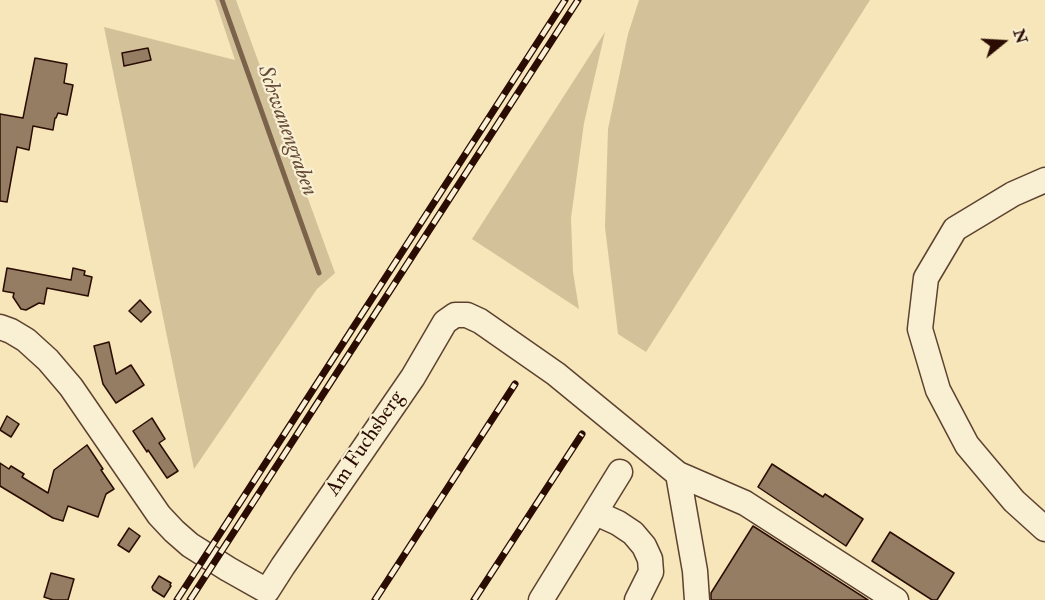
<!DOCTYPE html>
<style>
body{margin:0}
#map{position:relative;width:1045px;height:600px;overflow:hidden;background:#f6e6b9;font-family:"IM FELL Double Pica",serif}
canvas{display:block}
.north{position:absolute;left:973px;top:12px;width:60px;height:60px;-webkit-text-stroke:4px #f9efd2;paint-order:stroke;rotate:72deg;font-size:16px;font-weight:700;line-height:24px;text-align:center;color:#2a0c03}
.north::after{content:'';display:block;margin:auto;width:21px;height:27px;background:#2a0c03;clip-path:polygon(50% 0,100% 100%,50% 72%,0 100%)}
</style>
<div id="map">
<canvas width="1045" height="600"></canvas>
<div class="north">N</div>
</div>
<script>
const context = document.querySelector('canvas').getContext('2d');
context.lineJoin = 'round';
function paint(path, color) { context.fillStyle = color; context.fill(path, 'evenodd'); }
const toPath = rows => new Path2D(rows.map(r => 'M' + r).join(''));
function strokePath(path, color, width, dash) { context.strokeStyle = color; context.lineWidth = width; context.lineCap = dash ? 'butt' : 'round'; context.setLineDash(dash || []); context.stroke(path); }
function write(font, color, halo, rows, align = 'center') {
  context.font = font + ' "IM FELL Double Pica",serif'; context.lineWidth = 4.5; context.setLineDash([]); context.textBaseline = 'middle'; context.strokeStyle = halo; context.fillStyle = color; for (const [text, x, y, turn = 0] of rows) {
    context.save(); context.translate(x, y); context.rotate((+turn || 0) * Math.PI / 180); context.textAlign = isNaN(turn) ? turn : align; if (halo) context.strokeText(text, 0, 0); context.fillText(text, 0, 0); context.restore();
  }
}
const green = toPath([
 [215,0,236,0,335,273,317,289,194,469,104,27,235,60],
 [639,0,870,0,646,352,618,334,605,227,608,129,628,34],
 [605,32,584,123,571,218,573,272,579,309,472,239]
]);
const stream = toPath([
 [222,0,319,273]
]);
const building = toPath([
 [148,48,151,60,124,66,122,53,148,48],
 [35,58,67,64,64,83,73,85,67,115,58,113,56,118,55,118,53,130,33,126,29,150,17,147,7,202,0,201,0,114,23,118,35,58],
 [7,268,71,280,73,268,85,271,84,275,92,277,88,296,47,288,44,304,39,303,26,310,21,309,13,297,14,293,3,291,7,268],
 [140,300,151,312,141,322,129,311,140,300],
 [109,342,116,374,131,365,144,385,116,403,103,384,94,346,109,342],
 [7,416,19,424,11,437,0,430,7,416],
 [152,418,165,439,159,443,178,471,167,478,148,450,147,452,133,431,152,418],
 [87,445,103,469,101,470,114,489,106,494,98,517,68,506,63,521,53,518,0,486,0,463,9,469,11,466,24,474,22,477,48,493,54,470,87,445],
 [772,464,823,497,825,494,863,519,846,546,758,487,772,464],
 [753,526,868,600,711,600,711,593,753,526],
 [129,528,140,536,129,552,118,545,129,528],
 [890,532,954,573,937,600,932,600,872,561,890,532],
 [51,573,74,579,68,600,53,600,44,597,51,573],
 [159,576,171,583,170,585,171,586,164,597,153,590,152,587,159,576]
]);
const minor = toPath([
 [1045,180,1013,194,955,229,926,278,920,329,938,390,967,445,1014,501,1045,529],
 [0,327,11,331,26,340,48,360,71,387,159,515,174,531,190,545,228,569,267,591,283,566,413,377,445,322,455,315,467,315,480,321,556,374,678,474,745,503,896,600],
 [678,474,695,571,697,600],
 [596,513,618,523,633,533,644,546,650,559,651,572,637,600],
 [541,600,620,472]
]);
const rail = toPath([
 [177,600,565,0],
 [190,600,578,0],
 [375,600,515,384],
 [474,600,582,434]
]);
const streetNames = [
 ["Am Fuchsberg",366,444,-56]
];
const waterNames = [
 ["Schwanengraben",286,131,70]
];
paint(green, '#d3c19a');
strokePath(stream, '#7b624b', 5);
paint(building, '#947d62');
strokePath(building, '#2a0c03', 1.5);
strokePath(minor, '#5d4230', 27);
strokePath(minor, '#f9efd2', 24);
strokePath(rail, '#2a0c03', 7);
strokePath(rail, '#f9efd2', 4.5, [14]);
write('21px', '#2a0c03', '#f9efd2', streetNames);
write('italic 22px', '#674d39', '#f9efd2', waterNames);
</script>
